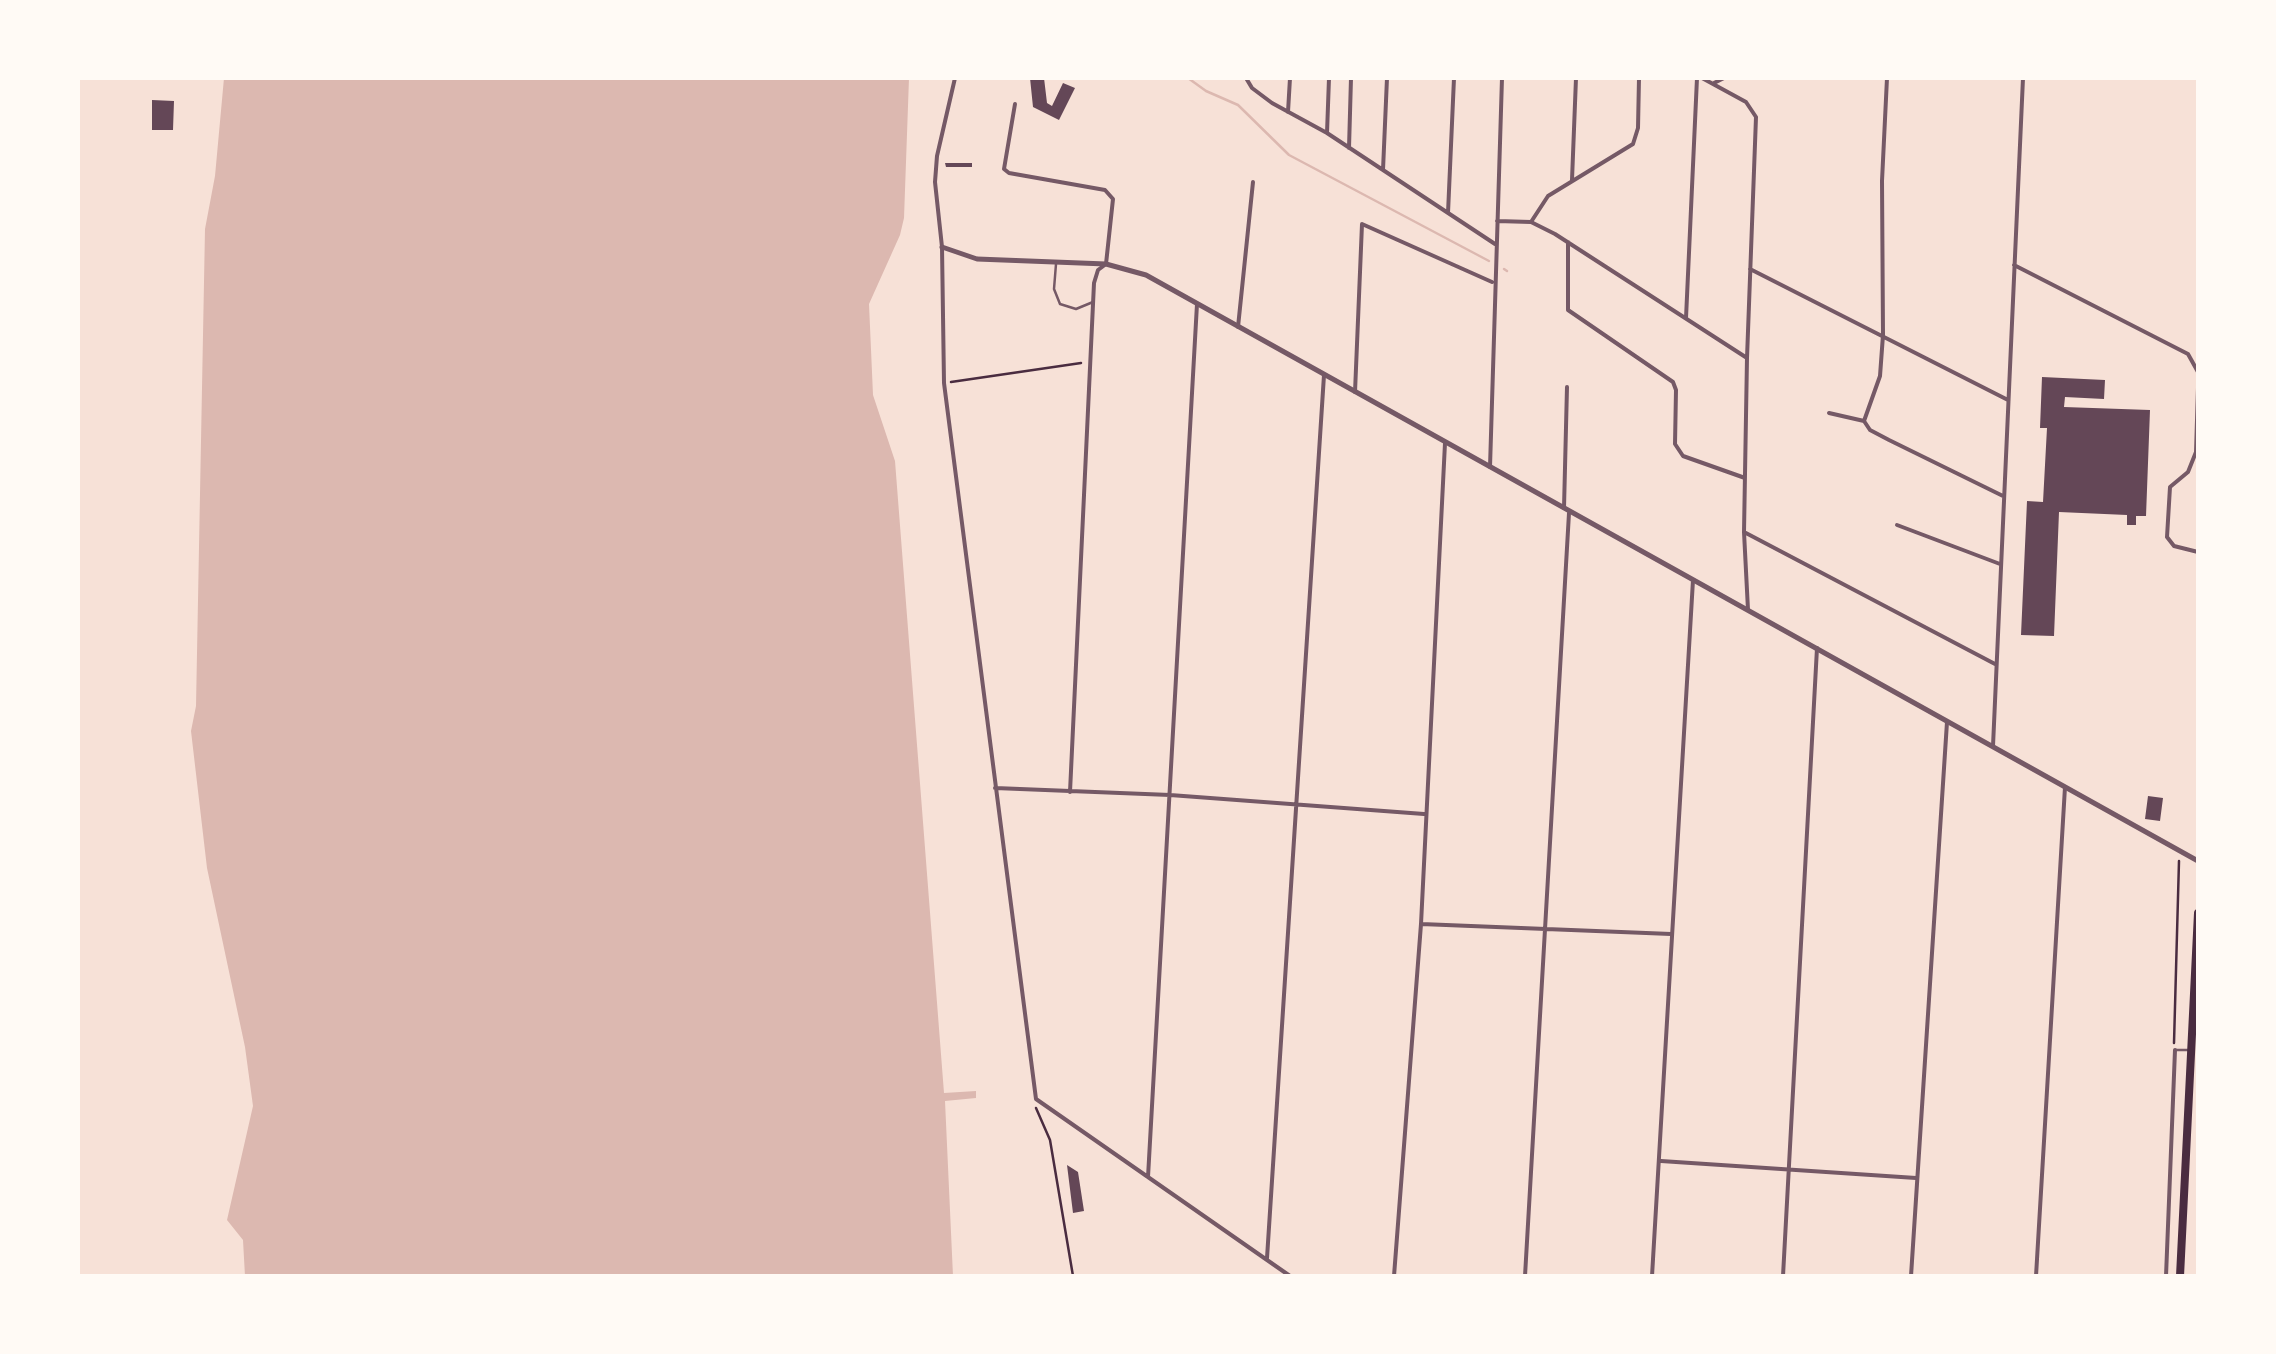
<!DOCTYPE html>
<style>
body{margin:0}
#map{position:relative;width:2276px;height:1354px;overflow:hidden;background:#f7e1d7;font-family:Bitter,serif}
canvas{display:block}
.frame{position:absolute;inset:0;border:80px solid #fffaf5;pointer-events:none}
</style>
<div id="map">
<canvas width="2276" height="1354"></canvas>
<div class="frame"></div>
</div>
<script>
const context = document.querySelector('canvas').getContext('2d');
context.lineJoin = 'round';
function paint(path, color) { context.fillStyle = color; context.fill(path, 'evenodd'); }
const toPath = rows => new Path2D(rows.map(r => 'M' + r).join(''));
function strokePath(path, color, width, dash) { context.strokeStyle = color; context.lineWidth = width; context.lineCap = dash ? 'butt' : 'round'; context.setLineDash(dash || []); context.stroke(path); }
const water = toPath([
 [224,78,909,78,904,218,900,235,869,304,873,395,895,461,944,1093,976,1091,976,1098,945,1101,953,1276,245,1276,243,1240,227,1220,253,1106,245,1047,207,868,191,731,196,706,205,229,215,176]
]);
const stream = toPath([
 [1188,78,1206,91,1238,105,1289,155,1489,261],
 [1504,269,1507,271]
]);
const building = toPath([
 [1030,78,1044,78,1047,103,1052,106,1063,83,1075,88,1059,120,1033,107],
 [152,100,174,101,173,130,152,130],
 [945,163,972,163,972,167,946,167],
 [2042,377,2105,380,2104,399,2065,397,2064,407,2150,410,2146,516,2136,516,2136,525,2127,525,2127,515,2059,512,2054,636,2021,635,2027,501,2043,502,2047,428,2040,428],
 [2148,796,2163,798,2160,821,2145,819],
 [1067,1165,1078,1172,1084,1211,1073,1213]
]);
const path = toPath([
 [951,382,1081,363],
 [2174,1043,2179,861],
 [1036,1108,1050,1140,1073,1276]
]);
const service = toPath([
 [1056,264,1054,289,1060,304,1076,309,1093,302],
 [2175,1050,2191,1050]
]);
const minor = toPath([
 [955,78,937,156,935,182,942,247,944,383,1036,1099,1290,1276],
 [1246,78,1252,88,1272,103,1327,133,1495,244],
 [1702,78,1746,102,1756,117,1747,358,1744,532,1748,610],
 [1714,83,1724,78],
 [1015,104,1004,169,1009,173,1105,190,1113,199,1106,264,1098,270,1094,283,1070,792],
 [1288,112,1290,78],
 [1327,133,1329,78],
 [1349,148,1351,78],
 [1383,170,1387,78],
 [1572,180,1576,78],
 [1448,213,1454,78],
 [1497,221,1531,222,1555,234,1747,358],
 [1531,222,1548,196,1633,144,1638,128,1639,78],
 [1568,242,1568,310,1673,382,1676,390,1675,444,1683,456,1745,478],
 [2014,265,2188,354,2198,372],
 [1750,269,2008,400],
 [1686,318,1697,78],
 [1238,327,1253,182],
 [2198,388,2196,452,2188,472,2170,487,2167,537,2174,546,2198,552],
 [1355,392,1362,224,1492,282],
 [1829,413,1864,421,1870,430,1889,440,2003,496],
 [1864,421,1880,376,1883,335,1882,181,1887,78],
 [1490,467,1502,78],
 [1564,508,1567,387],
 [1897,525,2000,564],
 [1744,532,1995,664],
 [1993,746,2023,78],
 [995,788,1170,795,1424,814],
 [1421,924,1671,934],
 [1661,1161,1916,1178],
 [1148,1177,1197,304],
 [1267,1258,1324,375],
 [1394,1276,1421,924,1445,443],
 [1525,1276,1569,513],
 [1652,1276,1693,580],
 [1783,1276,1817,648],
 [1911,1276,1947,722],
 [2036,1276,2065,787],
 [2166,1276,2175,1050]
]);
const tertiary = toPath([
 [942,247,977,259,1106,264,1146,275,2198,861]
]);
const primary = toPath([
 [2180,1276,2198,913]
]);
paint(water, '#dcb8b0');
strokePath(stream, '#dcb8b0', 2.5);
paint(building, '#644757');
strokePath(path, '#4a2c40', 2.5);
strokePath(service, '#755966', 2.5);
strokePath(minor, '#755966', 4);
strokePath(tertiary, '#755966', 5);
strokePath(primary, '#4a2c40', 8);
</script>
